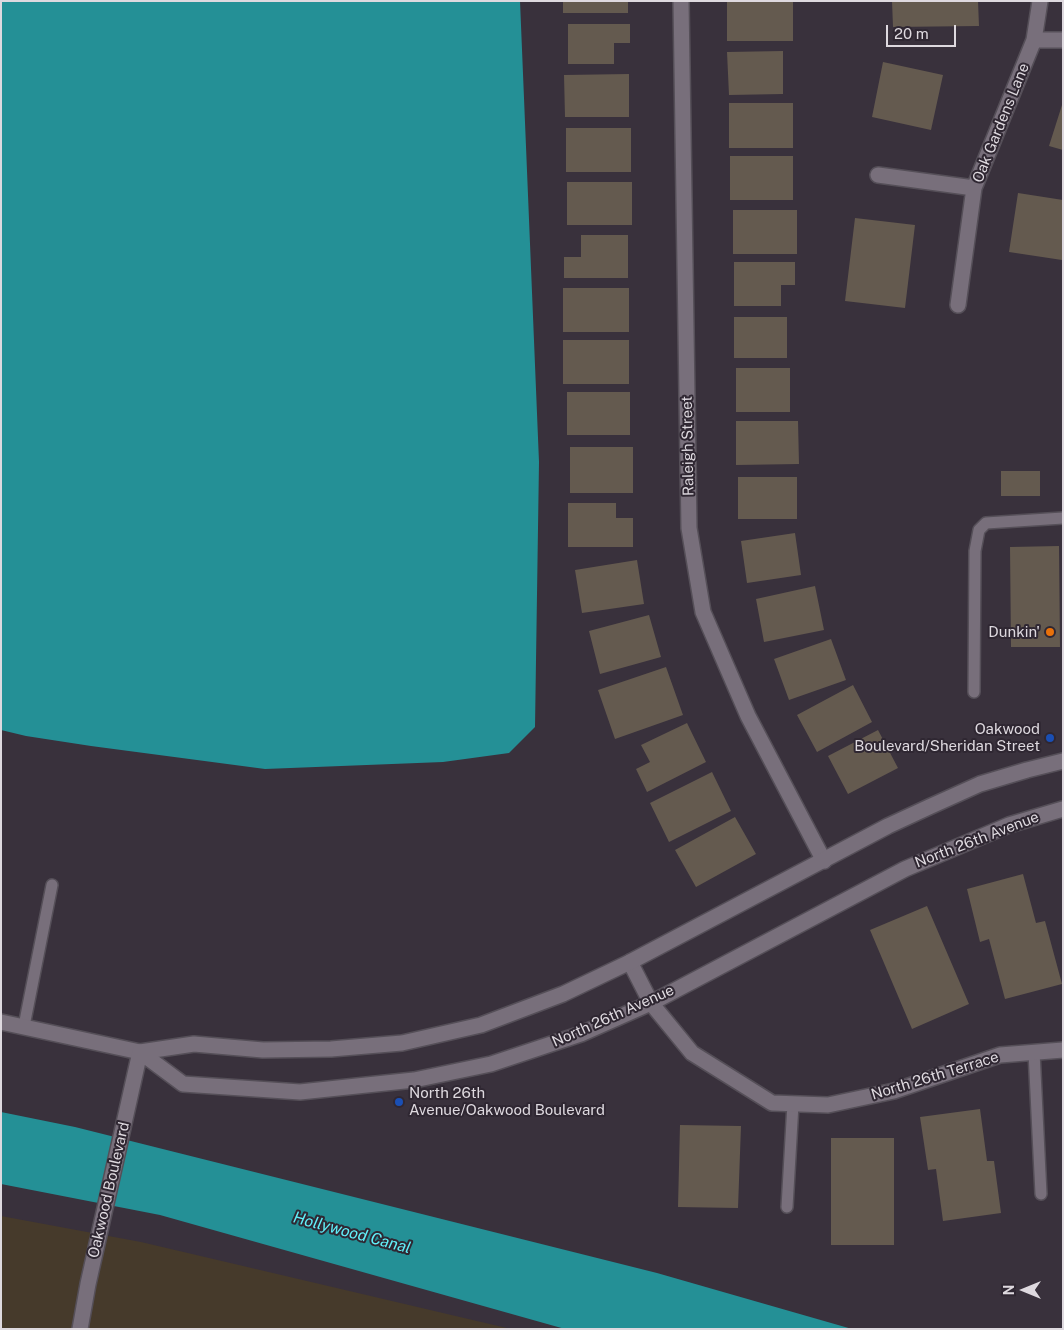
<!DOCTYPE html>
<style>
body{margin:0}
#map{position:relative;width:1064px;height:1330px;overflow:hidden;background:#39313c;font-family:"Public Sans",sans-serif}
canvas{display:block}
.frame{position:absolute;inset:0;border:2px solid #ded9df;pointer-events:none}
.north{position:absolute;left:999px;top:1265px;width:50px;height:50px;-webkit-text-stroke:4px #2f2732;paint-order:stroke;rotate:270deg;font-size:14px;font-weight:700;line-height:20px;text-align:center;color:#ded9df}
.north::after{content:'';display:block;margin:auto;width:18px;height:22px;background:#ded9df;clip-path:polygon(50% 0,100% 100%,50% 72%,0 100%)}
.scale{position:absolute;left:886px;top:25px;width:70px;height:22px;box-sizing:border-box;border:2px solid #ded9df;border-top:0;padding-left:6px;font-size:15px;line-height:18px;white-space:nowrap;color:#ded9df;-webkit-text-stroke:4px #2f2732;paint-order:stroke}
</style>
<div id="map">
<canvas width="1064" height="1330"></canvas>
<div class="frame"></div>
<div class="north">N</div>
<div class="scale">20 m</div>
</div>
<script>
const context = document.querySelector('canvas').getContext('2d');
context.lineJoin = 'round';
function paint(path, color) { context.fillStyle = color; context.fill(path, 'evenodd'); }
const toPath = rows => new Path2D(rows.map(r => 'M' + r).join(''));
function strokePath(path, color, width, dash) { context.strokeStyle = color; context.lineWidth = width; context.lineCap = dash ? 'butt' : 'round'; context.setLineDash(dash || []); context.stroke(path); }
function write(font, color, halo, rows, align = 'center') {
  context.font = font + ' "Public Sans",sans-serif'; context.lineWidth = 4; context.setLineDash([]); context.textBaseline = 'middle'; context.strokeStyle = halo; context.fillStyle = color; for (const [text, x, y, turn = 0] of rows) {
    context.save(); context.translate(x, y); context.rotate((+turn || 0) * Math.PI / 180); context.textAlign = isNaN(turn) ? turn : align; if (halo) context.strokeText(text, 0, 0); context.fillText(text, 0, 0); context.restore();
  }
}
const commercial = toPath([
 [1,1216,141,1242,511,1329,1,1329]
]);
const water = toPath([
 [1,1,520,1,539,462,535,727,509,753,443,762,265,769,91,746,26,736,1,730],
 [1,1112,75,1127,657,1273,852,1329,565,1329,160,1215,1,1184]
]);
const building = toPath([
 [563,1,628,1,628,13,563,13],
 [727,1,793,1,793,41,727,41],
 [892,1,978,1,979,26,893,27],
 [568,24,630,24,630,43,614,43,614,64,568,64],
 [783,51,783,94,729,95,727,52],
 [883,62,943,75,931,130,872,117],
 [629,74,629,117,565,117,564,75],
 [729,103,793,103,793,148,729,148],
 [1062,105,1063,105,1063,150,1049,146],
 [566,128,631,128,631,172,566,172],
 [730,156,793,156,793,200,730,200],
 [567,182,632,182,632,225,567,225],
 [1018,193,1063,200,1062,260,1009,252],
 [733,210,797,210,797,254,733,254],
 [855,218,915,225,905,308,845,301],
 [581,235,628,235,628,278,564,278,564,257,581,257],
 [734,262,795,262,795,285,781,285,781,306,734,306],
 [563,288,629,288,629,332,563,332],
 [734,317,787,317,787,358,734,358],
 [563,340,629,340,629,384,563,384],
 [736,368,790,368,790,412,736,412],
 [567,392,630,392,630,435,567,435],
 [736,421,798,421,799,464,736,465],
 [570,447,633,447,633,493,570,493],
 [1001,471,1040,471,1040,496,1001,496],
 [738,477,797,477,797,519,738,519],
 [568,503,616,503,616,518,633,518,633,547,568,547],
 [795,533,801,575,747,583,741,541],
 [1059,546,1060,647,1011,647,1010,547],
 [637,560,644,604,582,613,575,570],
 [815,586,824,630,764,642,756,599],
 [649,615,661,657,600,674,589,631],
 [831,639,846,680,789,700,774,659],
 [666,667,683,715,615,739,598,690],
 [853,685,872,722,817,752,797,715],
 [687,723,706,762,647,792,636,769,650,762,641,745],
 [878,730,898,768,848,794,828,756],
 [712,772,731,811,669,842,650,803],
 [735,817,756,854,696,887,675,850],
 [1023,874,1036,923,1045,921,1062,984,1005,999,989,939,980,942,967,889],
 [927,906,969,1004,912,1029,870,930],
 [980,1109,987,1161,994,1161,1001,1213,943,1221,936,1169,928,1170,920,1117],
 [680,1125,741,1126,738,1208,678,1207],
 [831,1138,894,1138,894,1245,831,1245]
]);
const lane = toPath([
 [974,692,975,551,979,530,986,523,1063,518],
 [24,1026,52,885],
 [1034,1052,1041,1194],
 [787,1207,793,1104]
]);
const street = toPath([
 [681,1,689,528,703,612,748,716,824,861],
 [1034,40,1063,40],
 [878,175,974,188],
 [958,305,974,188,1034,40,1040,1],
 [630,962,651,1003,692,1053,772,1103,828,1105,894,1091,1000,1055,1063,1050],
 [1,1022,140,1052]
]);
const secondary = toPath([
 [140,1052,183,1084,300,1092,414,1080,491,1064,581,1034,651,1003,905,869,1009,825,1063,809],
 [140,1052,194,1044,263,1050,331,1049,402,1043,481,1025,563,994,630,962,888,826,929,807,980,784,1027,770,1063,761],
 [80,1329,88,1284,140,1052]
]);
const markers = [
 [1050,632,5,"#e8710a"],
 [1050,738,5,"#1a4fb4"],
 [399,1102,5,"#1a4fb4"]
];
const streetNames = [
 ["Oak Gardens Lane",1001,123,-68],
 ["Raleigh Street",688,446,-91],
 ["North 26th Avenue",977,840,-21],
 ["North 26th Avenue",613,1016,-24],
 ["North 26th Terrace",935,1076,-17],
 ["Oakwood Boulevard",109,1190,-77]
];
const poiNames = [
 ["Dunkin'",1040,632],
 ["Oakwood",1040,729],
 ["Boulevard/Sheridan Street",1040,746],
 ["North 26th",409,1093,"left"],
 ["Avenue/Oakwood Boulevard",409,1110,"left"]
];
const waterNames = [
 ["Hollywood Canal",352,1233,15]
];
paint(commercial, '#463a2b');
paint(water, '#249096');
paint(building, '#645a4f');
strokePath(lane, '#554f58', 14);
strokePath(street, '#554f58', 18);
strokePath(secondary, '#554f58', 18);
strokePath(lane, '#786f7b', 11);
strokePath(street, '#786f7b', 15);
strokePath(secondary, '#786f7b', 15);
for (const [x, y, r, color] of markers) { const dot = new Path2D(); dot.arc(x, y, r, 0, 2 * Math.PI); context.fillStyle = color; context.fill(dot); strokePath(dot, '#2f2732', 2); }
write('15px', '#ded9df', '#2f2732', streetNames);
write('15px', '#ded9df', '#2f2732', poiNames, 'right');
write('italic 16px', '#61f0f9', '#2f2732', waterNames);
</script>
